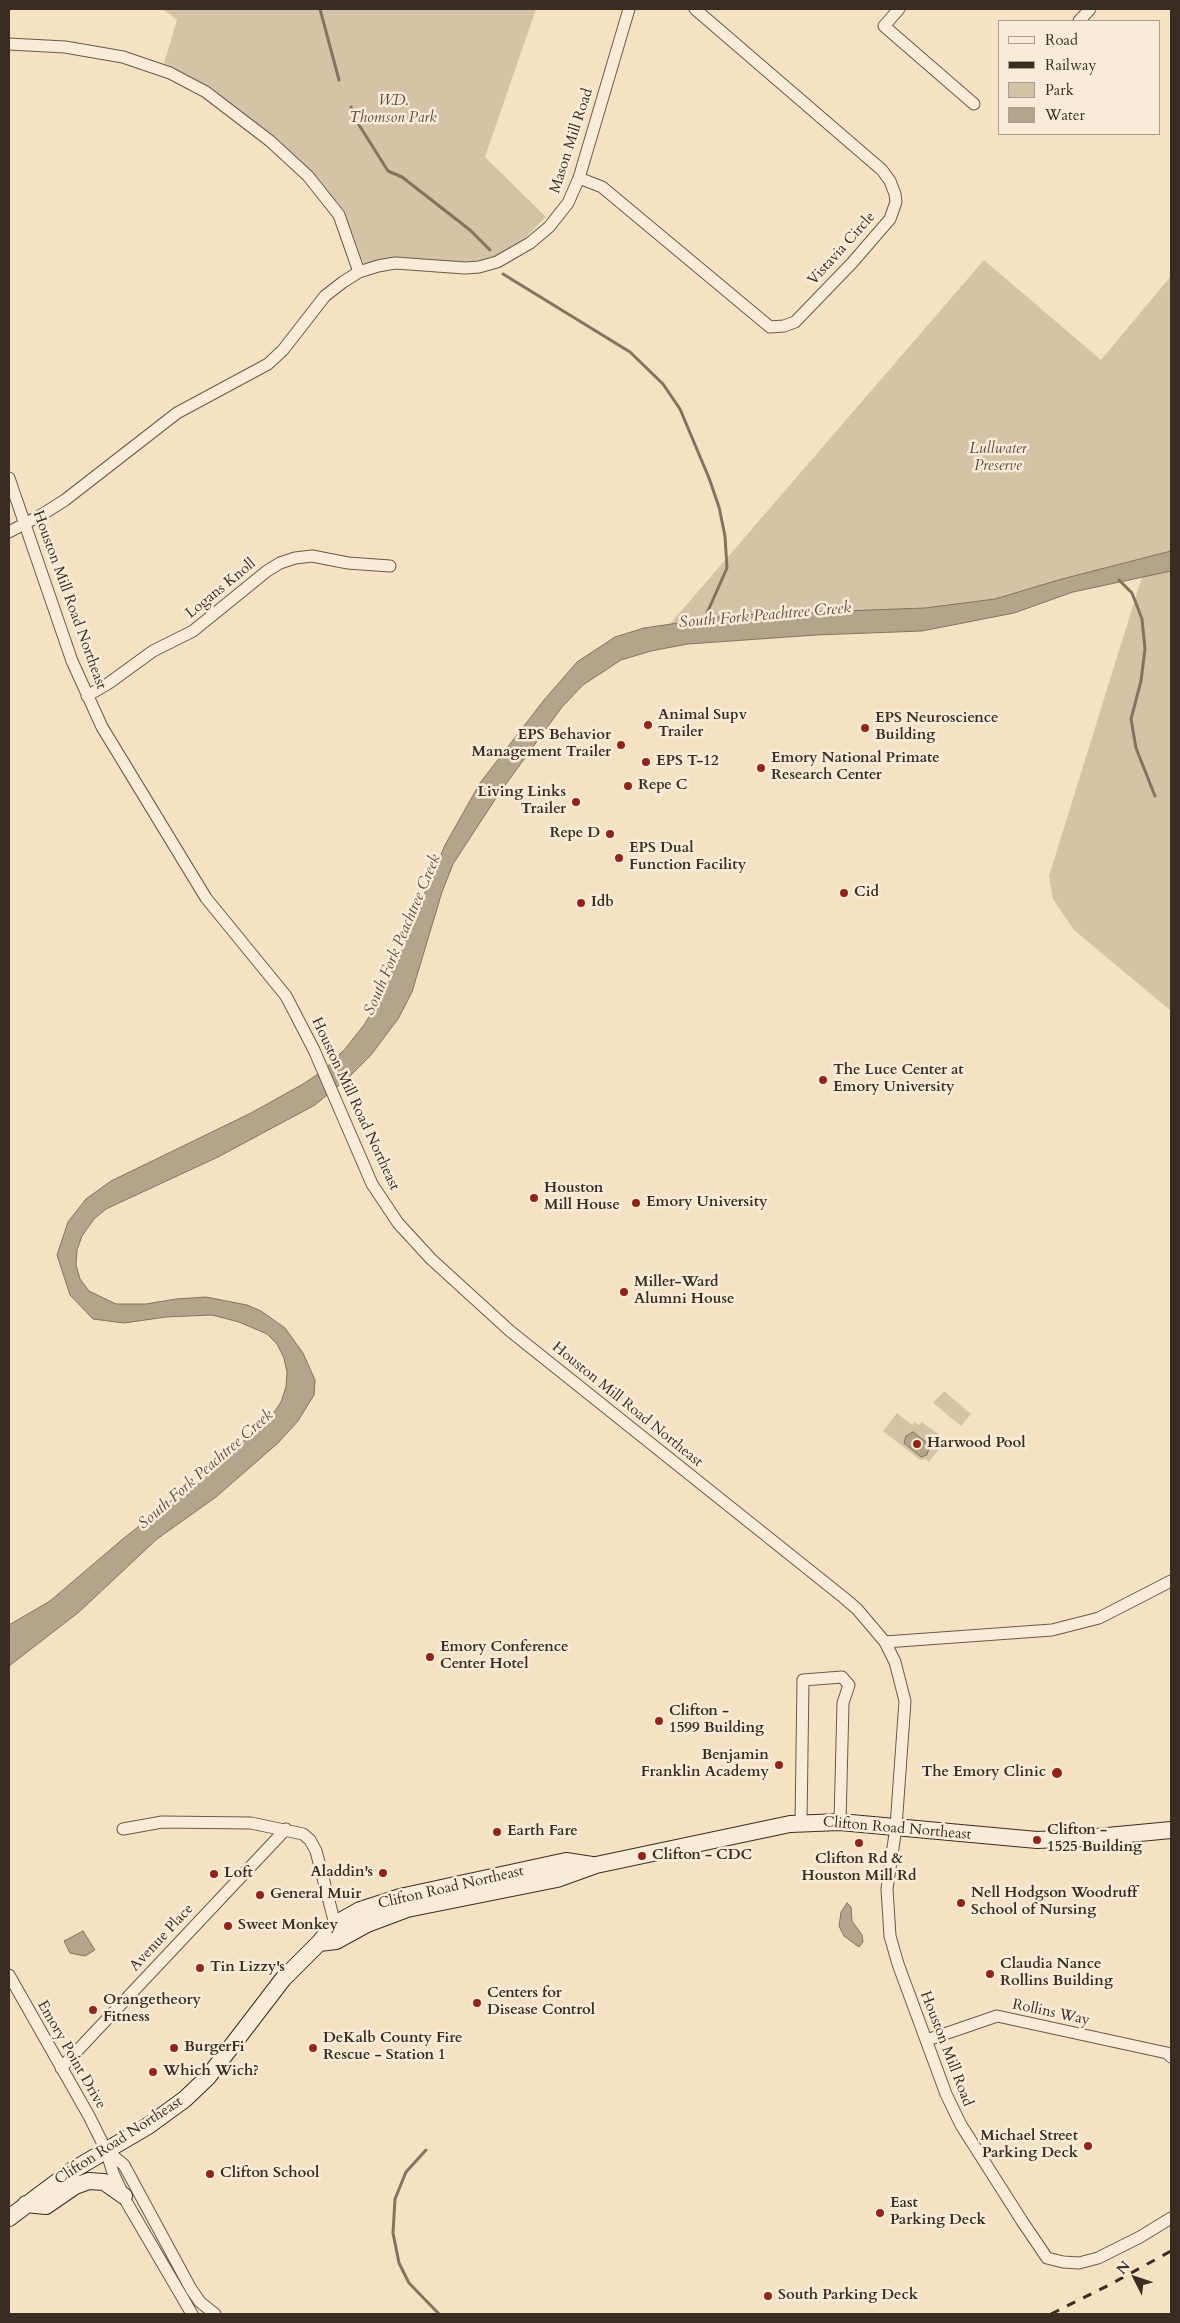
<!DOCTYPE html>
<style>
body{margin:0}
#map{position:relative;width:1180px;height:2323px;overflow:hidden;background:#f5e2c3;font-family:Cardo,serif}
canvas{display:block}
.frame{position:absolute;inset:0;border:10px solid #392c22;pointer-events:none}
.legend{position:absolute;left:998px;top:20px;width:162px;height:115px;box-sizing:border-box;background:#f8ecd8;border:1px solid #ac9f8f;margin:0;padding:6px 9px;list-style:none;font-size:15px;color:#392c22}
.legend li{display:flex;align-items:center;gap:10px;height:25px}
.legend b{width:25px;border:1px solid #ac9f8f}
.north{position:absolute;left:1110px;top:2253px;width:50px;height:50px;-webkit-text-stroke:4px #f8ecd8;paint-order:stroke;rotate:311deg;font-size:14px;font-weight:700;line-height:20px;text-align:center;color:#392c22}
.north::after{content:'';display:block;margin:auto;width:18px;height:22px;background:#392c22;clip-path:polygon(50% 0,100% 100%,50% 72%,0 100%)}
</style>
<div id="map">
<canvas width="1180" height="2323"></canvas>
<div class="frame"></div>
<ul class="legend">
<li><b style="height:6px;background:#f8ecd8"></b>Road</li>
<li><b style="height:6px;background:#392c22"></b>Railway</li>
<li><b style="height:14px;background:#d5c3a8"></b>Park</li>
<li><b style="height:14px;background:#b5a48c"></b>Water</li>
</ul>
<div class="north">N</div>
</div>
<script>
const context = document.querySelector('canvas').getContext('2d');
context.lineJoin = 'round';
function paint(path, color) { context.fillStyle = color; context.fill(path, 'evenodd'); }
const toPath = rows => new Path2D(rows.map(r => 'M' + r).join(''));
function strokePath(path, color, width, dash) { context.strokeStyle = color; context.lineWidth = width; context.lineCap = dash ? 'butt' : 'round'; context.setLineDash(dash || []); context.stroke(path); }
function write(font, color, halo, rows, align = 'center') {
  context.font = font + ' Cardo,serif'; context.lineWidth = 5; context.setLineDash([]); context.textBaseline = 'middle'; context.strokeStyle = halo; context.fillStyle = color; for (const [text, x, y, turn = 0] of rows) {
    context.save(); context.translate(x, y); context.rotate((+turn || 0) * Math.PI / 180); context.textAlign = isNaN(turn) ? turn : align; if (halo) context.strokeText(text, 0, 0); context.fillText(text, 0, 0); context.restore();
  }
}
const green = toPath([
 [163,9,536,9,485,157,546,217,518,245,492,259,464,262,394,257,364,265,345,212,313,173,274,136,212,88,164,63,177,20],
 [984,260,1101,360,1171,276,1171,1011,1074,930,1053,899,1049,876,1145,567,989,607,657,639],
 [944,1391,971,1414,961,1426,933,1403],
 [897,1413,912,1425,915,1422,919,1425,922,1422,941,1436,938,1440,943,1444,929,1462,926,1459,920,1460,883,1431]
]);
const water = toPath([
 [1171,551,1171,571,1073,592,1014,613,922,631,816,635,688,644,651,651,621,660,583,685,562,707,498,795,453,864,442,892,412,992,398,1019,371,1055,350,1076,315,1105,218,1157,106,1209,94,1219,82,1236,77,1250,76,1265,80,1279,89,1291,116,1304,146,1304,176,1299,206,1297,247,1305,261,1311,285,1328,303,1353,315,1380,314,1395,298,1421,278,1443,216,1497,157,1539,79,1612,9,1666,9,1625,50,1601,124,1538,224,1459,273,1414,281,1402,286,1387,287,1372,284,1358,277,1344,267,1334,239,1322,212,1315,166,1317,124,1323,93,1319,70,1295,57,1255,68,1222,86,1199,111,1181,251,1113,303,1084,324,1070,345,1049,364,1025,380,999,445,845,480,783,544,700,577,662,615,637,644,628,733,615,925,608,995,599,1062,579,1171,551],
 [913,1432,930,1445,927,1455,921,1457,904,1443,906,1436,913,1432],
 [847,1903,851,1907,852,1921,862,1935,863,1942,859,1947,844,1936,839,1926,841,1912,847,1903],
 [83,1931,95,1950,85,1956,70,1953,64,1941,83,1931]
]);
const stream = toPath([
 [320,9,339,80],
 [351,107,354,117,388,171,402,177,470,230,490,250],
 [503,274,630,352,663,384,680,409,709,478,719,507,725,536,727,568,703,622],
 [1119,580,1132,593,1142,619,1145,649,1141,681,1131,719,1136,748,1155,796],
 [426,2150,406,2172,395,2199,393,2233,399,2263,409,2283,439,2314]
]);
const minor = toPath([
 [899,9,884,26,974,104],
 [1079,21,1090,9],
 [9,44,65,47,123,57,170,73,206,92,270,141,308,176,339,215,359,272],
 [579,178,602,187,770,327,784,326,795,322,852,263,890,219,896,202,895,194,890,181,882,170,695,9],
 [9,478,72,661,102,727,206,898,286,996,314,1050,372,1184,398,1223,431,1259,510,1331,843,1597,857,1609,885,1642,895,1662,905,1701,896,1827,887,1889,890,1936,898,1964,946,2094,961,2125,1022,2221,1047,2258,1063,2262,1079,2263,1098,2258,1140,2237,1171,2218],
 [9,532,43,514,65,500,177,413,268,364,283,350,325,296,343,282,359,272,378,266,395,263,465,268,479,267,497,262,530,243,549,227,568,203,579,178,629,9],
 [87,696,109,683,153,651,193,631,267,571,280,563,295,558,312,556,348,563,390,566],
 [885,1642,1052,1630,1099,1618,1171,1581],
 [801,1823,803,1680,842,1677,849,1685,843,1703,840,1822],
 [123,1829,162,1822,251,1823,303,1834,310,1840,316,1851,335,1924],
 [9,1975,89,2116,106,2150,113,2173,127,2203,192,2314],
 [927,2040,997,2016,1167,2053,1171,2057],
 [61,2068,286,1829],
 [106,2150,124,2165,191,2289,200,2302,215,2314]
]);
const secondary = toPath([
 [319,1943,336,1941,367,1924,407,1909,557,1879,596,1865,790,1824,840,1822,1037,1840,1086,1838,1171,1830],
 [26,2204,46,2206,75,2186,89,2181,104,2182,124,2196],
 [9,2218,73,2170,148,2126,185,2099,208,2077,283,1979,319,1943,335,1924,360,1910,400,1897,566,1861,592,1865]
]);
const rail = toPath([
 [1051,2314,1111,2284,1171,2251]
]);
const markers = [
 [648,725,5,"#8f2418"],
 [865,728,5,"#8f2418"],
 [621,745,5,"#8f2418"],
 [646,762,5,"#8f2418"],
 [761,768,5,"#8f2418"],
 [628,786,5,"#8f2418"],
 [576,802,5,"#8f2418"],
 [610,834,5,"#8f2418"],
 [619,858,5,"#8f2418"],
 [844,893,5,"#8f2418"],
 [581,903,5,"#8f2418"],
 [823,1080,5,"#8f2418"],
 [534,1198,5,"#8f2418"],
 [636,1203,5,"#8f2418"],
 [624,1292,5,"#8f2418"],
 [917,1444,5,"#8f2418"],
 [430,1657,5,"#8f2418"],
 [659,1721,5,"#8f2418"],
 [779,1765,5,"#8f2418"],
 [1057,1773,6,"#8f2418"],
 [497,1832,5,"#8f2418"],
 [1037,1840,5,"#8f2418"],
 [859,1843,5,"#8f2418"],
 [642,1856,5,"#8f2418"],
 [383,1873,5,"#8f2418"],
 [214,1874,5,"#8f2418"],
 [260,1895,5,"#8f2418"],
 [961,1903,5,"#8f2418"],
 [228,1926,5,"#8f2418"],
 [200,1968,5,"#8f2418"],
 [990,1974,5,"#8f2418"],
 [477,2003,5,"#8f2418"],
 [93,2010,5,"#8f2418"],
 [174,2048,5,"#8f2418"],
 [313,2048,5,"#8f2418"],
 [153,2072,5,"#8f2418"],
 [1088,2146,5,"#8f2418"],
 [210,2174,5,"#8f2418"],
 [880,2213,5,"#8f2418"],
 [768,2296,5,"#8f2418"]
];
const parkNames = [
 ["W.D.",393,102],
 ["Thomson Park",393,119],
 ["Lullwater",998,450],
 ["Preserve",998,467]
];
const streetNames = [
 ["Mason Mill Road",572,141,-72],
 ["Vistavia Circle",842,249,-48],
 ["Logans Knoll",221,589,-39],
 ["Houston Mill Road Northeast",69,600,70],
 ["Houston Mill Road Northeast",355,1104,65],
 ["Houston Mill Road Northeast",627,1405,39],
 ["Clifton Road Northeast",897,1829,5],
 ["Clifton Road Northeast",451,1888,-13],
 ["Avenue Place",162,1938,-47],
 ["Rollins Way",1051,2013,12],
 ["Houston Mill Road",946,2049,69],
 ["Emory Point Drive",71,2055,60],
 ["Clifton Road Northeast",119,2141,-33]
];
const poiNames = [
 ["Animal Supv",658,716],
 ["Trailer",658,733],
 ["EPS Neuroscience",875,719],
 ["Building",875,736],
 ["EPS Behavior",611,736,"right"],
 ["Management Trailer",611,753,"right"],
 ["Emory National Primate",771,759],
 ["Research Center",771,776],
 ["EPS T-12",656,762],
 ["Repe C",638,786],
 ["Living Links",566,793,"right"],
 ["Trailer",566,810,"right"],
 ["Repe D",600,834,"right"],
 ["EPS Dual",629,849],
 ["Function Facility",629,866],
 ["Cid",854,893],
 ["Idb",591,903],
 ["The Luce Center at",833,1071],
 ["Emory University",833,1088],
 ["Houston",544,1189],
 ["Mill House",544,1206],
 ["Emory University",646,1203],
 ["Miller-Ward",634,1283],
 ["Alumni House",634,1300],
 ["Harwood Pool",927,1444],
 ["Emory Conference",440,1648],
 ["Center Hotel",440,1665],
 ["Clifton -",669,1712],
 ["1599 Building",669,1729],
 ["Benjamin",769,1756,"right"],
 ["Franklin Academy",769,1773,"right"],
 ["The Emory Clinic",1046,1773,"right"],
 ["Clifton -",1047,1831],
 ["1525 Building",1047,1848],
 ["Earth Fare",507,1832],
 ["Clifton - CDC",652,1856],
 ["Clifton Rd &",859,1860,"center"],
 ["Houston Mill Rd",859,1877,"center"],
 ["Aladdin's",373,1873,"right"],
 ["Loft",224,1874],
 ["Nell Hodgson Woodruff",971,1894],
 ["School of Nursing",971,1911],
 ["General Muir",270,1895],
 ["Sweet Monkey",238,1926],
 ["Claudia Nance",1000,1965],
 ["Rollins Building",1000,1982],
 ["Tin Lizzy's",210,1968],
 ["Centers for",487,1994],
 ["Disease Control",487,2011],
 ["Orangetheory",103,2001],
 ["Fitness",103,2018],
 ["DeKalb County Fire",323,2039],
 ["Rescue - Station 1",323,2056],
 ["BurgerFi",184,2048],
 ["Which Wich?",163,2072],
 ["Michael Street",1078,2137,"right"],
 ["Parking Deck",1078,2154,"right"],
 ["Clifton School",220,2174],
 ["East",890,2204],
 ["Parking Deck",890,2221],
 ["South Parking Deck",778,2296]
];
const waterNames = [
 ["South Fork Peachtree Creek",765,616,-5],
 ["South Fork Peachtree Creek",403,935,-67],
 ["South Fork Peachtree Creek",206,1470,-41]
];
paint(green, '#d5c3a8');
paint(water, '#b5a48c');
strokePath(water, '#837462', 1);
strokePath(stream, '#837462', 3);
strokePath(minor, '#685a4a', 13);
strokePath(secondary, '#392c22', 18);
strokePath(minor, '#f8ecd8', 11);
strokePath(secondary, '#f8ecd8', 16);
strokePath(rail, '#392c22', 3, [9, 9]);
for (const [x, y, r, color] of markers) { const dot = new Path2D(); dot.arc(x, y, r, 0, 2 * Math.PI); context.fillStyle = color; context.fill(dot); strokePath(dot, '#f8ecd8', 2); }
write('italic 15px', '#584a3d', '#f8ecd8', parkNames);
write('15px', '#392c22', '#f8ecd8', streetNames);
write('bold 15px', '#392c22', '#f8ecd8', poiNames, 'left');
write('italic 16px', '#5e5042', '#f8ecd8', waterNames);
</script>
